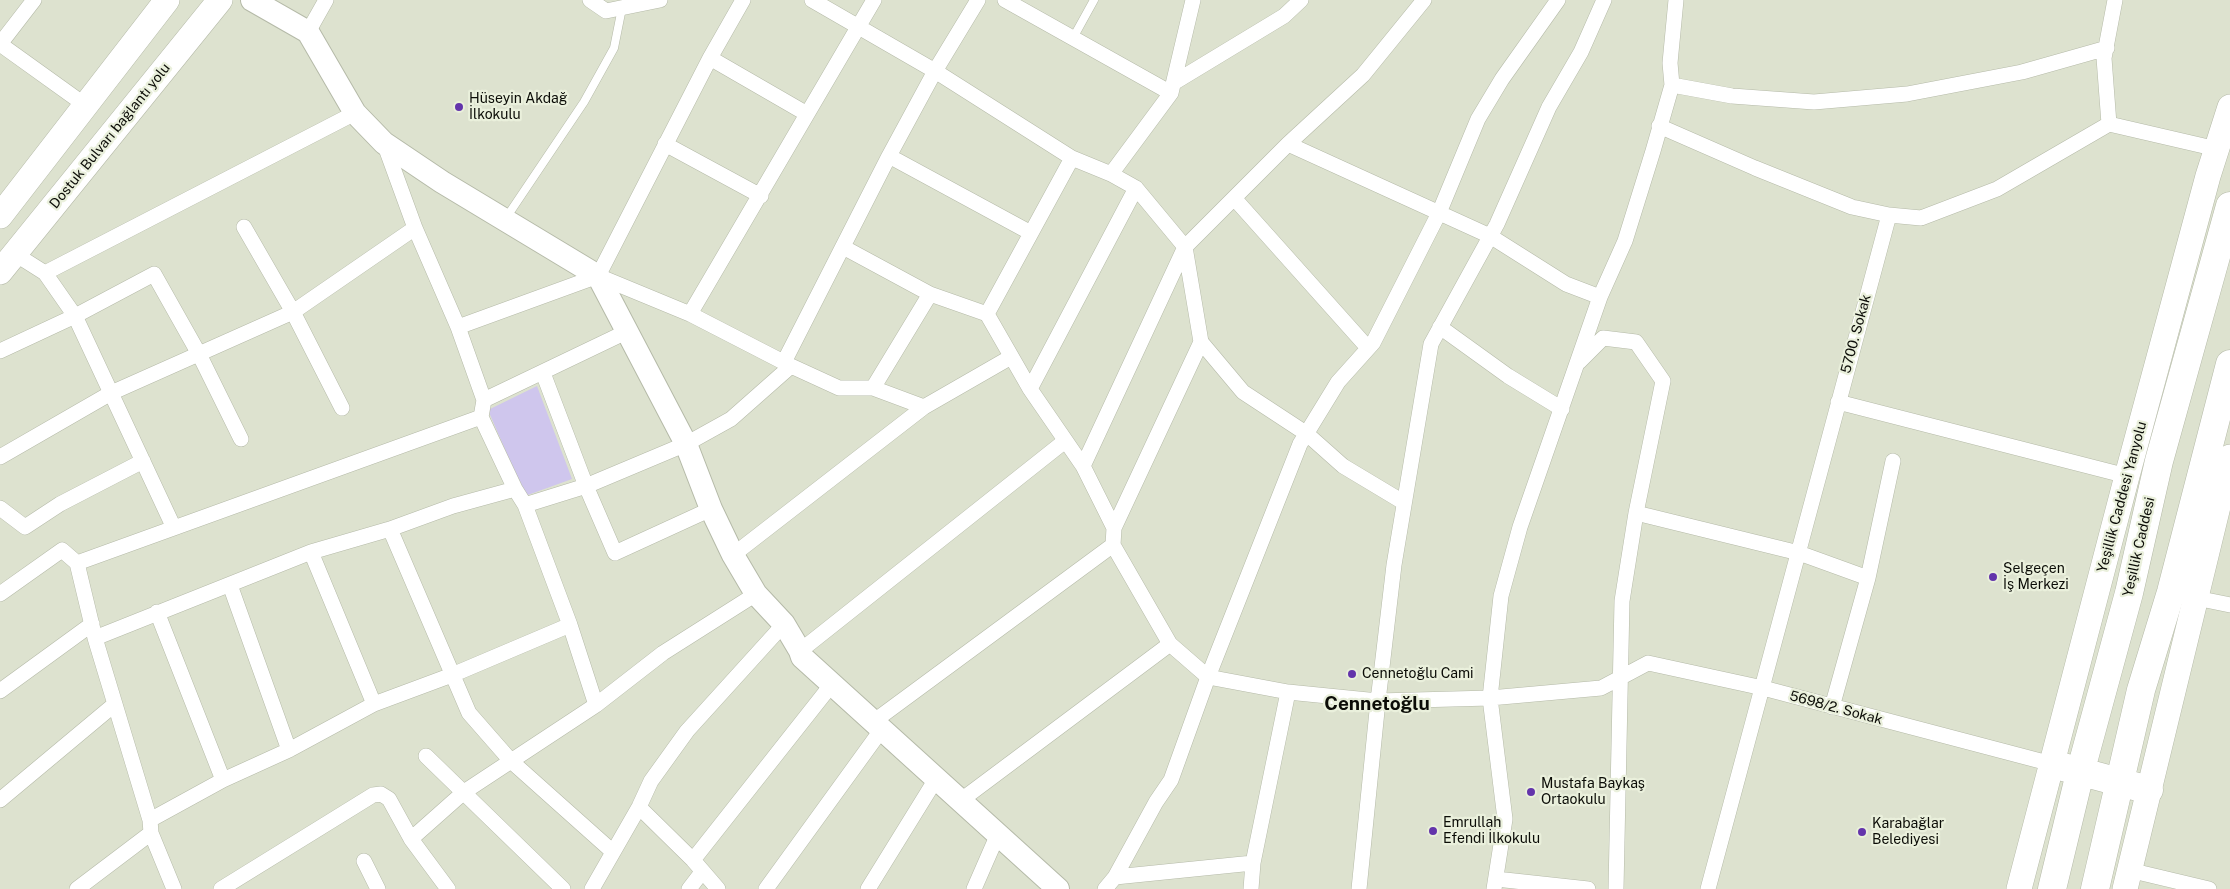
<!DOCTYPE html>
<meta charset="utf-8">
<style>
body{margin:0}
canvas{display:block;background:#dde2cf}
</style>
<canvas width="2230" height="889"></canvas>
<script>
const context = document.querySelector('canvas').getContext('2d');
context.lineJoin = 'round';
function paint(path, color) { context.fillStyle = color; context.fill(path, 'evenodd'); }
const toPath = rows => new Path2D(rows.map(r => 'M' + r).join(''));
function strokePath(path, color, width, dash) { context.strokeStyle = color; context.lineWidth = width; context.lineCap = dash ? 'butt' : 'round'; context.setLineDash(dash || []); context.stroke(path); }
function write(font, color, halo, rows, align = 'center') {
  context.font = font + ' "Public Sans",sans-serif'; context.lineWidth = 4.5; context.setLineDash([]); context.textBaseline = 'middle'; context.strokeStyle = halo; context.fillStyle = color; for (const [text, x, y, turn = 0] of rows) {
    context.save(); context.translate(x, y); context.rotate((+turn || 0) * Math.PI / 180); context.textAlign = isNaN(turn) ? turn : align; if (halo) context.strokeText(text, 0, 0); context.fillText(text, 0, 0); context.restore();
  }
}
const green = toPath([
 [537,386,572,479,525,496,488,410]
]);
const lane = toPath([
 [1073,38,1094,0],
 [506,218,584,102,614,48,622,8]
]);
const street = toPath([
 [590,0,606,11,660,0],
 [812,0,935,71,1072,158],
 [1005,0,1171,93],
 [1193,0,1171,93,1111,174,1072,158,987,314,1030,389,1083,466,1114,528,1113,545,1170,644,1208,677,1288,692,1378,701,1490,698,1601,688,1648,663,1763,688,2052,764],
 [308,32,326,0],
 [0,44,85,105],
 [0,44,34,0],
 [710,58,807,114],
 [1175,82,1284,16,1301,0],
 [1672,85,1732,96,1814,102,1907,94,2022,72,2107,48],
 [2109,124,2104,58,2115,0],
 [1659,126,1755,168,1852,207,1889,215],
 [384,143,415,228,458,327,484,400,481,417,515,489,525,505,570,625,596,705],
 [665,144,761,196],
 [1288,144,1490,236,1566,284,1600,297],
 [889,156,1031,233],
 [1111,174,1136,188,1185,247,1201,342,1243,392,1307,434,1343,466,1403,502],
 [1234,198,1368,348],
 [244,227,293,312,342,408],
 [843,247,930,294,987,314],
 [15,254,45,273,75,316,174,528],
 [45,273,355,113],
 [598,276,710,58,743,0],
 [690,314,874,0],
 [458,327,598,276,690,314,791,366,839,388,873,388,924,407,1011,357],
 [1440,327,1508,376,1562,409],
 [0,351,75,316,154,274,199,354,241,439],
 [784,362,889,156,935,71,978,0],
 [1579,362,1603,338,1636,342,1663,381,1636,513,1622,601,1616,889],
 [543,373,586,486,615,553,711,509],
 [873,388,930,294],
 [1030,389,1136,188],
 [484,400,626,332],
 [1838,402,2127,476],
 [0,457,111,393,293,312,415,228],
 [1083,466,1185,247,1288,144,1363,75,1424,0],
 [525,505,586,486,686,444,731,419,791,366],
 [0,508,25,527,60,504,143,461],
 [1636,513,1799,553,1868,578],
 [1114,528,1201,342],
 [390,529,469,713,511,761,613,852],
 [311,552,374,704],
 [733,555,924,407],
 [77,563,481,417],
 [230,585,289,750],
 [0,594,62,550,77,563,95,638,150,820,151,833,174,889],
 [2196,598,2230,605],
 [157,612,223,780],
 [95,638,311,552,390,529,453,506,515,489],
 [800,651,1065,441],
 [0,691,92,624],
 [1832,707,1868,578,1893,461],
 [873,722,1113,545],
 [426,756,563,889],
 [0,800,115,704],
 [960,801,1170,644],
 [639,807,693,860,718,889],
 [150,820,223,780,289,750,374,704,452,675,570,625],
 [411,839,464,792,596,705,663,653,756,594],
 [693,860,832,684],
 [364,861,378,889],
 [2129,870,2209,889],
 [1115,877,1253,863],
 [1496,879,1588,889],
 [77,889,151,833],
 [221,889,373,795,381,794,389,799,411,839,448,889],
 [592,889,639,807,651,781,687,731,784,624],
 [689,889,702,872],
 [766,889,882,729],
 [868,889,936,779],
 [974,889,998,834],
 [1105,889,1115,877,1156,802,1171,780,1208,677,1300,444,1338,382,1373,343,1439,213,1478,119,1502,79,1558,0],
 [1251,889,1253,863,1288,692],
 [1359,889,1378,701,1394,565,1431,344,1497,224,1549,107,1581,52,1604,0],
 [1494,889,1505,819,1490,698,1501,596,1520,527,1600,297,1625,241,1653,151,1672,85,1670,63,1676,0],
 [1708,889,1889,215,1921,218,1997,189,2109,124,2217,149]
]);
const secondary = toPath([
 [252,0,308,32,355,113,384,143,442,182,598,276,686,444,711,509,733,555,756,594,784,624,800,651,802,657,1058,889]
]);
const primary = toPath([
 [0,216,167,0],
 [0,272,220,0],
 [2019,889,2127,476,2208,176,2230,107],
 [2125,889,2230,457]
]);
const highway = toPath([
 [2052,764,2149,790],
 [2052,889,2080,773,2129,593,2159,461,2230,206],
 [2095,889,2141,690,2171,592,2230,364]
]);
const markers = [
 [459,107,5,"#6334ab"],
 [1993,577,5,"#6334ab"],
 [1352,674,5,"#6334ab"],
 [1531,792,5,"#6334ab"],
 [1433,831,5,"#6334ab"],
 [1862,832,5,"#6334ab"]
];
const poiNames = [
 ["Hüseyin Akdağ",469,99],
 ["İlkokulu",469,115],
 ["Selgeçen",2003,569],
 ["İş Merkezi",2003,585],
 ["Cennetoğlu Cami",1362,674],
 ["Mustafa Baykaş",1541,784],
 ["Ortaokulu",1541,800],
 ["Emrullah",1443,823],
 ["Efendi İlkokulu",1443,839],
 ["Karabağlar",1872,824],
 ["Belediyesi",1872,840]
];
const streetNames = [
 ["Dostuk Bulvarı bağlantı yolu",110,136,-51],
 ["5700. Sokak",1856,334,-75],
 ["Yeşillik Caddesi Yanyolu",2122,497,-75],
 ["Yeşillik Caddesi",2139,547,-77],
 ["5698/2. Sokak",1836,708,15]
];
const districtNames = [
 ["Cennetoğlu",1377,704]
];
paint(green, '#cfc6ed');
strokePath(lane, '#b5baa8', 9);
strokePath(street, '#b5baa8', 16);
strokePath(secondary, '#b5baa8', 24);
strokePath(primary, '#b5baa8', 26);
strokePath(highway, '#b5baa8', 29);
strokePath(lane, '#fff', 8);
strokePath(street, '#fff', 15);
strokePath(secondary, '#fff', 22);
strokePath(primary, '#fff', 25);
strokePath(highway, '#fff', 28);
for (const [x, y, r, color] of markers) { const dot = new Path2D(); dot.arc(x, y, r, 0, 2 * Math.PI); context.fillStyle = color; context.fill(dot); strokePath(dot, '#eaf0dc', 2); }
write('14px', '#0b0c07', '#eaf0dc', poiNames, 'left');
write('14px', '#0b0c07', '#eaf0dc', streetNames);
write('bold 19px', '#0b0c07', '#eaf0dc', districtNames);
</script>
